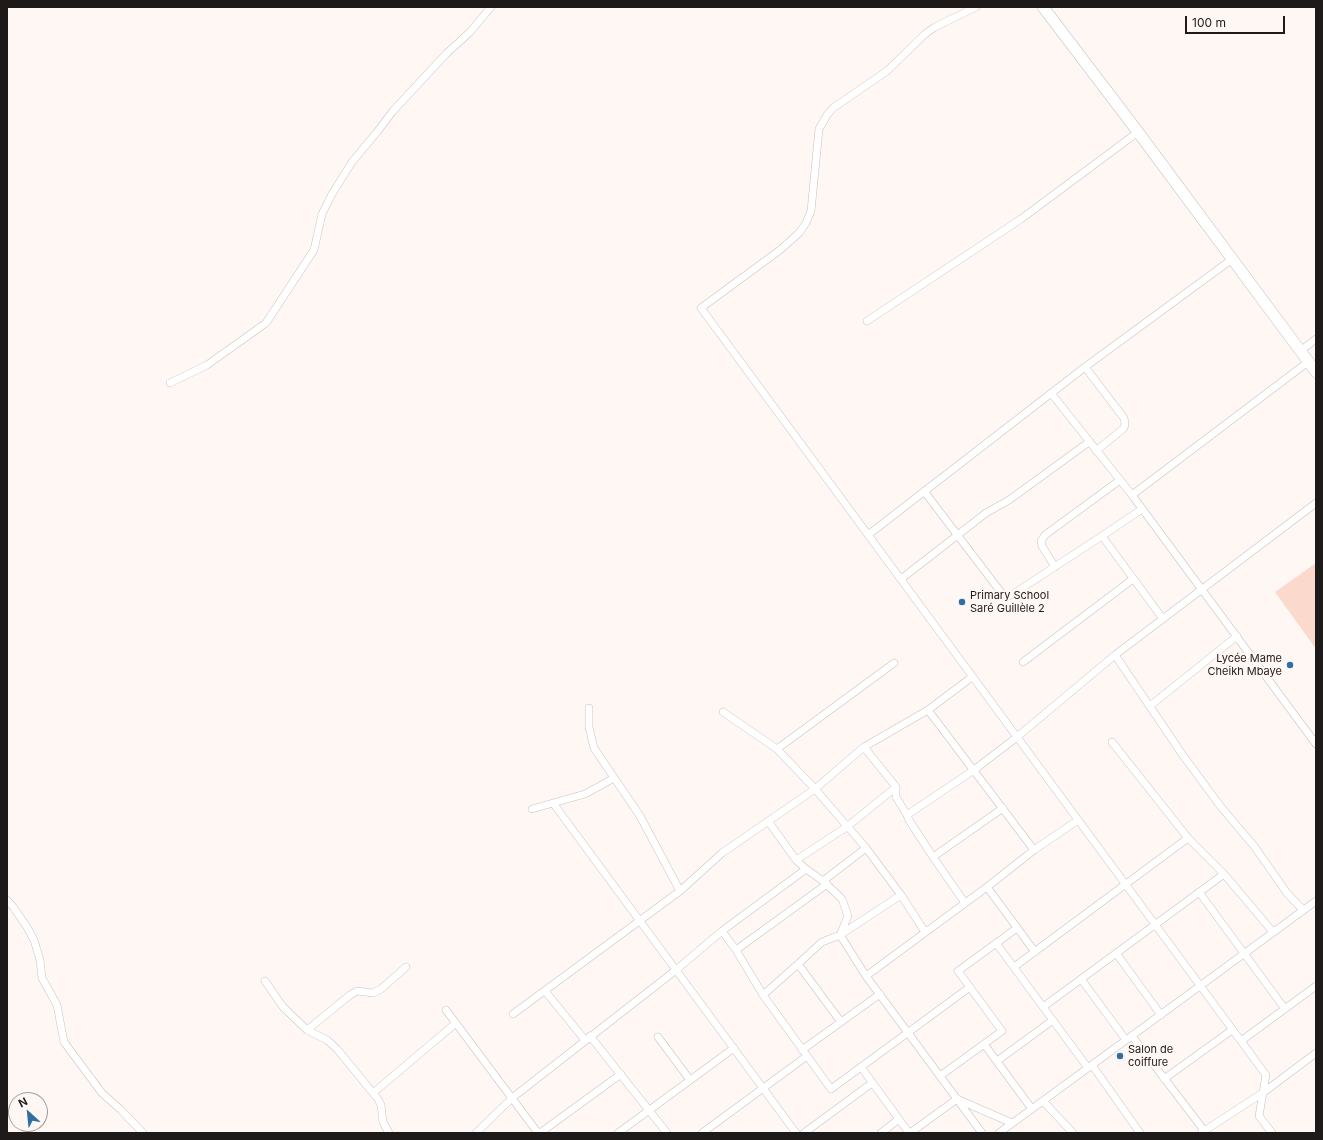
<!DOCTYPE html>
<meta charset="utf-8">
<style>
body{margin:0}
#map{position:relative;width:1323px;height:1140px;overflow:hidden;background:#fff7f4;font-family:Inter,sans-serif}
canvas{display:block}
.frame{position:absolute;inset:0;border:8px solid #1d1a19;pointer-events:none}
.north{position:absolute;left:8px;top:1092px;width:40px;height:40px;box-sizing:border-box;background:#fff7f4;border:1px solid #a59f9c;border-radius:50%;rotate:333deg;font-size:11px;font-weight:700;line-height:16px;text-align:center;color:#1d1a19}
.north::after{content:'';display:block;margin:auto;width:14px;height:18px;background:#306fa6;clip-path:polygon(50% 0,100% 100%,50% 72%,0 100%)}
.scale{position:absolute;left:1185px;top:16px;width:100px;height:18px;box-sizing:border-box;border:2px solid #1d1a19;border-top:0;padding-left:5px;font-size:12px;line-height:14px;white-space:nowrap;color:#1d1a19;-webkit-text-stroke:3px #fff7f4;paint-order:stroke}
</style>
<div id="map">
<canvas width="1323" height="1140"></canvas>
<div class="frame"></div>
<div class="north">N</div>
<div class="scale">100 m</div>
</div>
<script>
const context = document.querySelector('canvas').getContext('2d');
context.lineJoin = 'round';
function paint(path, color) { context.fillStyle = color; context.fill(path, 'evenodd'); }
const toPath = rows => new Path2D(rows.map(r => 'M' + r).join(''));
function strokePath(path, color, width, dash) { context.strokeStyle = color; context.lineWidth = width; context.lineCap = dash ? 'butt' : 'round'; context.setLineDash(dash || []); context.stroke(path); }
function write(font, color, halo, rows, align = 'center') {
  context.font = font + ' Inter,sans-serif'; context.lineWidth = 4; context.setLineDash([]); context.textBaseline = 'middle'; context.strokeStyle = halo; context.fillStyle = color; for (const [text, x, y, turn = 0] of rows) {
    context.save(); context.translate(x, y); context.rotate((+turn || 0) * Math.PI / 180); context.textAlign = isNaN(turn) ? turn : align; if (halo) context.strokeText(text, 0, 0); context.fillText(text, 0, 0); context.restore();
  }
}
const green = toPath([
 [1316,563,1316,649,1275,592]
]);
const street = toPath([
 [976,7,935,27,925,34,887,71,833,108,827,115,819,129,811,211,806,223,799,233,780,250,701,308,1266,1075,1259,1116,1272,1133],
 [867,321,1021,219,1138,132],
 [1300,351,1316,339],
 [1085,367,1124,418,1125,424,1124,428,1096,451],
 [170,383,207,365,266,323,314,250,322,214,332,194,352,162,377,132,393,111,446,54,470,32,491,7],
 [1051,393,1132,495,1316,744],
 [924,491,1003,595,1006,597,1013,594,1102,536,1142,509],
 [1132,495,1308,362],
 [868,535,1085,367,1231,260],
 [1102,536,1163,619],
 [1055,567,1042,546,1041,541,1045,535,1120,480],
 [901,579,986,513,1009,500,1089,442],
 [1115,655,1182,754,1221,807,1254,846,1287,893,1303,910],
 [1023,662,1133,579],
 [1150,706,1237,636],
 [589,708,589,727,594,748,640,816,680,891],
 [928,710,1034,850],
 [723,712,777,749,815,789,866,848,901,895,925,932],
 [1112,742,1188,838,1224,874,1273,932],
 [864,747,896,787,896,797,907,815],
 [777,749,894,663],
 [553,803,796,1133],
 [532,809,585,794,614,778],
 [768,821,796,860,806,869,823,881,842,899,848,916,840,935,866,976,982,1133],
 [933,857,1003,808],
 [796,860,848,826,896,787],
 [823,881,866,848],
 [987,887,1035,952],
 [1199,892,1285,1009],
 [7,900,14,908,27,927,34,940,40,960,42,978,57,1005,64,1042,102,1093,121,1110,143,1133],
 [965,903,933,857,909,820,907,815,974,770,1017,737,1115,655,1316,503],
 [722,931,736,950,763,995,831,1089,970,987],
 [996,943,1088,1068],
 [736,950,827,884],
 [1116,953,1161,1015],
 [798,964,841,1022],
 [1014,967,1188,838],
 [866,976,987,887,1034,850,1078,820],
 [1081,979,1126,1040],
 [265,981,283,1007,307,1030,327,1040,337,1049,373,1093,456,1023],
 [545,991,585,1040],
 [763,995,798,964,822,942,840,935,901,895],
 [1043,1007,1224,874],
 [446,1010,538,1133],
 [513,1014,680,891,722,853,815,789,864,747,928,710,972,677],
 [307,1030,350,995,357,991,373,993,381,989,406,967],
 [590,1036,667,1133],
 [1132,1036,1206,1133],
 [658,1037,690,1080],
 [1241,1041,1316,986],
 [984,1044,1032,1109],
 [802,1050,880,994],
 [997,1061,1053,1020],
 [1092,1065,1140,1133],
 [861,1067,909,1133],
 [940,1076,1002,1031,958,971,1017,928],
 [1164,1079,1232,1030],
 [373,1093,378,1099,381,1105,383,1122,389,1133],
 [1043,1101,1073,1133],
 [476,1133,512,1098,676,970,722,931,806,869],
 [540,1133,621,1074],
 [618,1133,734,1048],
 [702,1133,807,1056],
 [804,1133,872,1083],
 [881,1133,899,1119],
 [910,1133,957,1099,1012,1123],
 [999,1133,1316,901],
 [1201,1133,1264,1092,1316,1053]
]);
const secondary = toPath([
 [1043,7,1138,132,1316,372]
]);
const markers = [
 [962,602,4,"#306fa6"],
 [1290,665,4,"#306fa6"],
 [1120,1056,4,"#306fa6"]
];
const poiNames = [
 ["Primary School",970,596],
 ["Saré Guillèle 2",970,609],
 ["Lycée Mame",1282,659,"right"],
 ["Cheikh Mbaye",1282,672,"right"],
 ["Salon de",1128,1050],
 ["coiffure",1128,1063]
];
paint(green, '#fcd9cd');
strokePath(street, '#cbc2bf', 8);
strokePath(secondary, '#cbc2bf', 12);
strokePath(street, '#fff', 7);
strokePath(secondary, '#fff', 11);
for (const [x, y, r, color] of markers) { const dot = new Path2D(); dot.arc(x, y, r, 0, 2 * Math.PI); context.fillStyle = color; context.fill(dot); strokePath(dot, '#fff7f4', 1.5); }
write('11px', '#1d1a19', '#fff7f4', poiNames, 'left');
</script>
